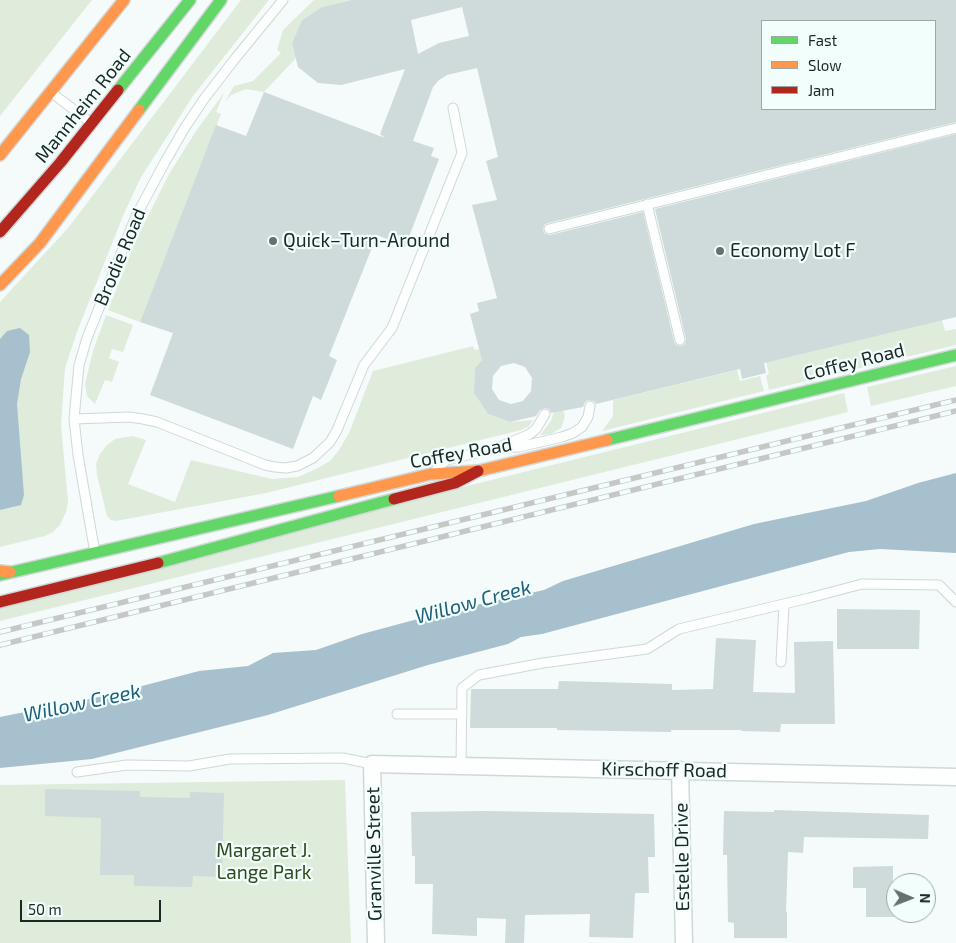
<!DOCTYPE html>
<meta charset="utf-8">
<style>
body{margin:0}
#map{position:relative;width:956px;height:943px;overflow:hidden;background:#f4fbfa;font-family:"Exo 2",sans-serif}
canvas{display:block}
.legend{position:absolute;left:761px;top:20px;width:175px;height:90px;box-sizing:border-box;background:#f1fefc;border:1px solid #9ba8a6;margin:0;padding:6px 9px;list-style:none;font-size:15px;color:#1a2724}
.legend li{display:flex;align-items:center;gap:10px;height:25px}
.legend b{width:25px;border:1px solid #9ba8a6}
.north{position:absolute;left:886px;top:873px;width:50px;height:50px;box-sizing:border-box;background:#f1fefc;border:1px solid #9ba8a6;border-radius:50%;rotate:91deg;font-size:14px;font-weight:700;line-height:20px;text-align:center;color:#1a2724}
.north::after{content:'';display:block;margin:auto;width:18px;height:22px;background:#66716f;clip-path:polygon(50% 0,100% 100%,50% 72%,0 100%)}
.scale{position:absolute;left:20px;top:900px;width:141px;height:22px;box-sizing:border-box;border:2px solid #1a2724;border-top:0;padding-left:6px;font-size:15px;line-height:18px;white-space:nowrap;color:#1a2724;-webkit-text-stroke:4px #f1fefc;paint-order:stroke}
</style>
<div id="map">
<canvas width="956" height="943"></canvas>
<ul class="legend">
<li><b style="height:6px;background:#63d668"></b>Fast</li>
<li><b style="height:6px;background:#ff974d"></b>Slow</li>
<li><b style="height:6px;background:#b3261e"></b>Jam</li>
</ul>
<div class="north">N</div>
<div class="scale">50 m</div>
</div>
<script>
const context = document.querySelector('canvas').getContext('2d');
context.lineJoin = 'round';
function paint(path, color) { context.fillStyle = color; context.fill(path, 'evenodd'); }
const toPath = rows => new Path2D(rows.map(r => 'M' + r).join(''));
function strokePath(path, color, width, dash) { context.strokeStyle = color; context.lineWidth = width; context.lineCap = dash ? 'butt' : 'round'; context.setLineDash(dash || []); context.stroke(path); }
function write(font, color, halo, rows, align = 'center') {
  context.font = font + ' "Exo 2",sans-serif'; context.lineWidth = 4.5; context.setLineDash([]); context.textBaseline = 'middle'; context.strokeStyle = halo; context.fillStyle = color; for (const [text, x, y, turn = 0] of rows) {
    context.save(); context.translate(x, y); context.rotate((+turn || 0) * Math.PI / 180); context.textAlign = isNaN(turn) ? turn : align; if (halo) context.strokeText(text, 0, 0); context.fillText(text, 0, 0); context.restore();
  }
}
const green = toPath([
 [0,0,92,0,0,116],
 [241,0,269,0,193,96,140,179,123,216,77,332,65,368,61,425,68,502,66,512,60,525,53,532,45,536,0,547,0,302,68,228],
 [314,0,350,0,322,7,302,20,292,43,296,58,264,92,246,89,231,95,225,102,234,86,253,81,281,53,277,50,283,30],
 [224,93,216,112,221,114,140,322,108,310,137,238,169,174,196,131],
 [106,315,133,325,123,352,112,349,109,358,119,362,112,382,105,380,95,404,87,396,85,384,93,351],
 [942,320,945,331,956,329,956,345,769,390,766,376,769,374,766,362],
 [473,346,475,350,490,347,491,350,475,368,474,393,488,414,510,422,533,420,529,426,521,430,266,493,116,521,111,520,107,516,97,475,96,464,100,454,107,445,115,439,132,436,146,440,128,484,175,502,191,460,272,479,298,477,314,470,330,461,339,450,349,433,373,371],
 [956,366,956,386,871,406,867,387],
 [737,370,740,381,760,376,764,391,602,431,613,416,613,400],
 [844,393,848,412,0,621,0,609,398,503],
 [563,410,565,416,561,428,551,434,540,435,551,421,554,412],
 [345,780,351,943,0,943,0,785]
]);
const water = toPath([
 [20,328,29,335,30,352,21,379,17,404,24,495,21,505,0,510,0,339,7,331],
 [956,473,956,553,880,549,849,552,542,634,521,637,508,644,428,665,268,715,92,759,0,768,0,717,104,696,199,671,248,666,273,653,316,650,362,634,440,613,544,590,563,581,754,524,866,501,918,483]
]);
const building = toPath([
 [351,0,956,0,956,122,548,223,544,225,543,230,545,234,550,235,643,212,674,341,676,345,681,346,685,344,686,339,655,209,956,134,956,317,764,363,766,373,742,379,740,369,596,404,594,401,588,400,585,402,583,407,551,413,549,409,545,408,540,410,536,416,510,422,488,414,474,393,475,368,482,360,470,314,479,311,477,303,497,298,472,205,497,200,486,161,498,157,477,68,447,75,439,80,433,87,413,141,434,148,431,156,439,159,405,247,377,235,329,356,337,360,321,400,313,396,293,449,150,395,173,333,140,322,216,125,246,136,264,92,385,138,380,134,405,69,341,85,318,83,298,67,292,43,302,20,322,7],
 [462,7,469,36,439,43,418,54,411,20],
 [762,21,935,21,935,109,762,109],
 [514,363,525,367,532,378,531,391,523,401,511,404,499,400,492,389,493,376,501,366],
 [837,609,920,610,919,649,837,649],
 [716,638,756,640,753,692,795,693,794,642,833,641,835,724,781,724,780,732,741,731,741,730,671,730,671,732,557,730,557,728,470,728,471,689,558,689,559,681,672,684,672,690,713,689],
 [45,789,140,791,140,797,190,798,190,792,224,793,222,877,193,876,192,887,134,886,134,875,100,875,101,818,45,816],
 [774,810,929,815,928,839,804,837,803,853,788,852,786,912,787,912,787,938,734,938,734,923,728,922,727,855,723,855,724,811,774,812],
 [484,811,654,814,655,857,648,857,649,893,635,893,633,938,589,937,590,914,525,915,524,943,505,943,506,919,477,918,477,936,432,934,433,884,415,884,415,856,412,856,411,812],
 [893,866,893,894,896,894,896,917,866,917,866,888,853,888,853,867]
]);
const lane = toPath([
 [52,93,90,122],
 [647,204,680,340],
 [549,229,956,128],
 [74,419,129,417,143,419,157,422,265,465,275,467,286,468,297,466,313,458,330,442,337,430,364,365,392,328,462,153,453,108],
 [501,448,519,447,562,437,573,433,582,427,588,417,590,406],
 [437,468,447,460,497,448,530,434,536,429,545,414],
 [95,553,78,455,74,419,79,365,87,338,136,216,165,162,184,129,204,99,234,60,283,0],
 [781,662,784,604],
 [397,714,462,714],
 [461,765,462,688,479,675,543,663,647,649,679,629,809,598,862,584,939,585,956,602],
 [77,772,127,765,189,766,230,759,343,758,372,764]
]);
const street = toPath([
 [680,770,684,943],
 [376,943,372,764,956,777]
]);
const fast = toPath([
 [118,90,190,0],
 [139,110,221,0],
 [607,440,956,355],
 [158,563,394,499],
 [0,575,339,496]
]);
const slow = toPath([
 [0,155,124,0],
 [0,285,40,243,139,110],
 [339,496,431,474,478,471,607,440],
 [0,571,10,572]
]);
const jam = toPath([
 [0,232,60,163,118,90],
 [394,499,455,483,478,471],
 [0,602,158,563]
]);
const rail = toPath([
 [0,632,956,400],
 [0,645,956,411]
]);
const markers = [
 [273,241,5,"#66716f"],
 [720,251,5,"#66716f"]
];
const streetNames = [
 ["Mannheim Road",83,106,-51],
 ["Brodie Road",120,257,-67],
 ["Coffey Road",854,362,-14],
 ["Coffey Road",461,453,-10],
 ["Kirschoff Road",664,770,1],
 ["Granville Street",374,854,-91],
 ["Estelle Drive",682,857,-91]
];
const poiNames = [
 ["Quick–Turn-Around",283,241],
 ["Economy Lot F",730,251]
];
const parkNames = [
 ["Margaret J.",264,851],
 ["Lange Park",264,873]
];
const waterNames = [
 ["Willow Creek",473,602,-15],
 ["Willow Creek",82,703,-12]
];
paint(green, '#dfecdb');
paint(water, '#a6c0cd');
paint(building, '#cfdadb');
strokePath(lane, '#cfd8d7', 11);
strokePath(street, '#cfd8d7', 19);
strokePath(fast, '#cfd8d7', 14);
strokePath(slow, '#cfd8d7', 14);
strokePath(jam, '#cfd8d7', 14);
strokePath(lane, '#fdfefe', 9);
strokePath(street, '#fdfefe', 16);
strokePath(fast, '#63d668', 11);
strokePath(slow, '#ff974d', 11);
strokePath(jam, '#b3261e', 11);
strokePath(rail, '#c6c8c8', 5.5);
strokePath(rail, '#f1fefc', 4, [11]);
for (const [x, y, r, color] of markers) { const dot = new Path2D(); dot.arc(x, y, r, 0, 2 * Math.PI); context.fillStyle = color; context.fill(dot); strokePath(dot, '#f1fefc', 2); }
write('19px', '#1a2724', '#f1fefc', streetNames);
write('19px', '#1a2724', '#f1fefc', poiNames, 'left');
write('19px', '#314a1b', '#f1fefc', parkNames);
write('italic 20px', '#205e7b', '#f1fefc', waterNames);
</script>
